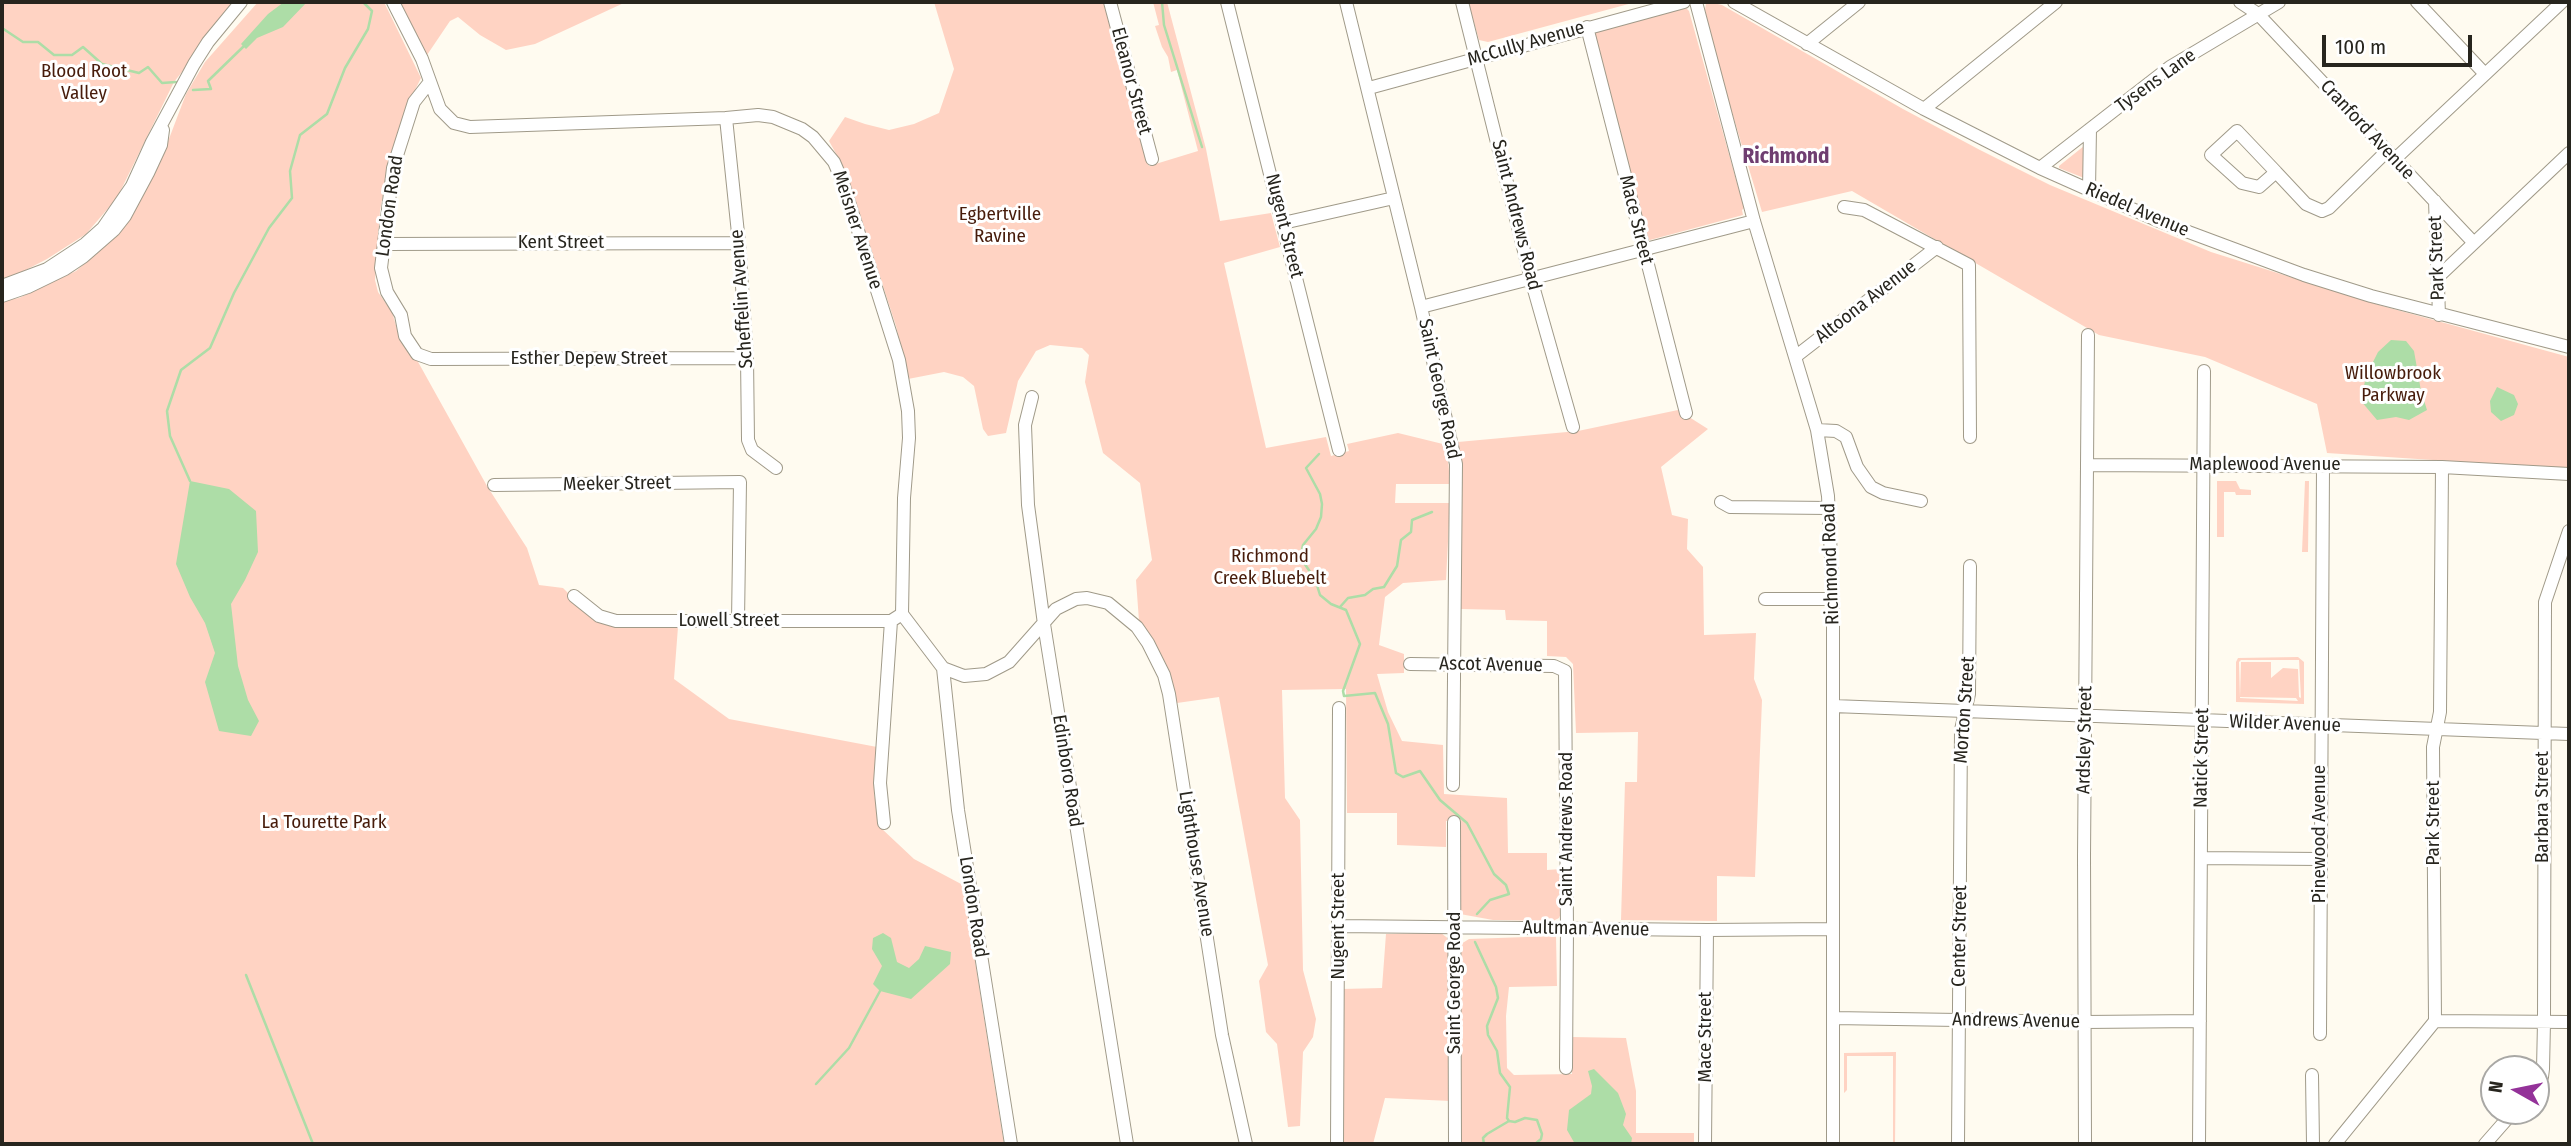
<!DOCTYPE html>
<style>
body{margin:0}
#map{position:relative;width:2571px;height:1146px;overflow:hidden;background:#fffbf0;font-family:"Fira Sans Condensed",sans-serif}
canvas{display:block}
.frame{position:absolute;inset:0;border:4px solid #27251e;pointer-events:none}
.north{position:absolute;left:2480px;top:1055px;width:70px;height:70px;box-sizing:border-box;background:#fff;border:2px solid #a9a8a5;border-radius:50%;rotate:279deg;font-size:19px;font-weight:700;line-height:28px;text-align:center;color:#27251e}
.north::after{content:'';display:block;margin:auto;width:24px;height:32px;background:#943299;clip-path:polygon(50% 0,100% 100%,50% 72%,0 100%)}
.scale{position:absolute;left:2322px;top:35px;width:150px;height:32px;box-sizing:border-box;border:4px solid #27251e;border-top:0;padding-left:9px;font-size:21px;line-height:24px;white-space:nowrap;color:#27251e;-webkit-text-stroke:5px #fff;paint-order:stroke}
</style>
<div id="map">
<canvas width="2571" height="1146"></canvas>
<div class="frame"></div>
<div class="north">N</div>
<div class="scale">100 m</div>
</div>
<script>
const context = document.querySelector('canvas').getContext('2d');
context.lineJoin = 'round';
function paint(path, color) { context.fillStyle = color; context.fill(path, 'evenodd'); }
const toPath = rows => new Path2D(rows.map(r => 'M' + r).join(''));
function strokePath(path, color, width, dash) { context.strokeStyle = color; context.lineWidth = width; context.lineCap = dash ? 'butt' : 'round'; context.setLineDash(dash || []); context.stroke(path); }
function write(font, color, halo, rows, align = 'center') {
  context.font = font + ' "Fira Sans Condensed",sans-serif'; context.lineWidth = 6; context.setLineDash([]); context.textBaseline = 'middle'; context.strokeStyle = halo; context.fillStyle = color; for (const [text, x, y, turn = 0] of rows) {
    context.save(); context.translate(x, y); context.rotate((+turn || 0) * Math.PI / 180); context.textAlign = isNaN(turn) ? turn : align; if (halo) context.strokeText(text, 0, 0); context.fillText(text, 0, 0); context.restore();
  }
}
const green = toPath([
 [2,2,237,2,174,82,117,198,86,234,47,259,14,276,2,280],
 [258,2,384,2,421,78,405,110,390,157,380,211,375,280,378,292,392,312,400,339,408,352,417,360,487,486,527,548,539,585,563,588,591,616,678,627,674,679,729,719,877,747,874,794,881,828,914,859,963,885,1004,1144,2,1144,2,301,19,298,76,271,105,246,131,217,164,152,186,94,205,62],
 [399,2,626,2,535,44,506,50,480,35,458,17,450,21,427,55],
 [934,2,1104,2,1149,166,1198,151,1177,70,1171,72,1168,57,1162,47,1155,26,1159,25,1153,2,1167,2,1206,149,1220,221,1271,213,1280,247,1224,263,1266,448,1326,437,1331,456,1349,451,1347,444,1398,433,1447,445,1450,484,1396,484,1395,503,1450,503,1446,580,1403,583,1385,597,1379,645,1404,654,1404,673,1377,674,1388,712,1402,741,1443,745,1444,794,1507,798,1508,853,1547,853,1547,870,1561,869,1562,911,1559,918,1553,921,1493,920,1460,914,1459,820,1446,821,1446,847,1397,845,1397,813,1347,813,1346,689,1282,690,1285,798,1300,820,1303,970,1316,1019,1313,1037,1303,1052,1300,1126,1288,1127,1277,1044,1266,1032,1259,981,1268,965,1219,697,1177,703,1165,662,1139,621,1136,580,1152,560,1140,483,1103,453,1085,382,1089,355,1082,348,1050,345,1036,351,1018,381,1006,433,988,436,983,429,974,386,963,377,944,372,908,379,896,326,867,237,839,159,829,141,845,117,865,124,889,130,914,124,939,113,954,69],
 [1468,2,1636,2,1488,42,1479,40],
 [1709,2,1722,5,1903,109,1980,150,2050,185,2211,252,2379,305,2569,357,2569,469,2327,453,2317,404,2205,357,2099,335,1852,191,1762,212,1721,76,1705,10,1706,3],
 [1685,7,1689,11,1744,208,1742,210,1743,215,1650,240,1646,239,1594,35,1596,31],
 [2084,146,2084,178,2059,168,2059,166],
 [1678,410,1708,429,1661,467,1672,515,1688,519,1687,549,1703,567,1704,635,1756,633,1754,679,1762,700,1755,877,1717,876,1717,921,1621,920,1625,782,1637,782,1638,732,1576,733,1573,664,1566,657,1547,656,1547,621,1506,620,1505,610,1461,609,1462,502,1458,442,1578,431],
 [2217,481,2236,481,2240,489,2251,490,2251,495,2236,495,2235,492,2224,492,2224,537,2217,537],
 [2305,481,2309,481,2308,552,2302,552],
 [2298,657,2304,662,2304,704,2236,702,2236,662,2238,658],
 [2241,660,2299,660,2301,698,2299,697,2298,669,2283,668,2271,678,2271,662,2241,662,2240,697,2296,698,2298,701,2240,698,2239,662],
 [1441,933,1450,940,1451,1101,1385,1098,1373,1144,1341,1144,1342,989,1382,988,1386,934],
 [1556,936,1557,986,1509,987,1506,1016,1507,1068,1514,1075,1572,1074,1572,1037,1626,1038,1636,1091,1636,1133,1694,1133,1694,1144,1461,1144,1459,949,1461,944,1469,939],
 [1896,1052,1895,1144,1893,1144,1893,1056,1847,1056,1847,1090,1844,1093,1844,1053]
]);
const water = toPath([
 [284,2,307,2,283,27,257,38,246,49,241,44,268,14],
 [2391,340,2406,341,2414,351,2421,391,2427,410,2409,420,2396,417,2377,420,2361,401,2366,376,2378,352],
 [2497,387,2514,395,2518,404,2514,415,2501,421,2491,412,2490,401],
 [190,481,229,489,256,511,258,552,245,580,231,604,238,666,248,700,259,721,251,736,219,731,205,682,215,653,205,623,190,597,176,564],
 [883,933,891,938,897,962,909,968,919,959,925,946,951,952,950,964,911,999,880,991,873,984,882,966,872,949,873,938],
 [1594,1069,1618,1093,1626,1114,1623,1125,1632,1138,1631,1144,1575,1144,1567,1130,1569,1110,1591,1094,1592,1086,1588,1071]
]);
const stream = toPath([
 [1162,2,1164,25,1202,147],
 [2,28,23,42,38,42,54,55,72,55,83,47,102,64,139,73,148,67,162,83,176,82],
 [193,90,211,89,208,81,244,46],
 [1319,454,1306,468,1320,494,1322,504,1321,517,1316,529,1303,545,1301,554,1302,560,1315,579,1320,595,1331,604,1346,610,1360,644,1343,691,1344,696,1375,693,1388,724,1396,773,1403,777,1420,771,1440,800,1467,823,1494,874,1506,885,1509,894,1490,900,1477,914],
 [190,481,170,436,167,411,181,370,210,348,234,293,269,228,292,198,290,171,300,135,327,114,345,68,368,29,372,11,363,2],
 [1340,607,1348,598,1365,595,1373,589,1384,587,1397,566,1401,540,1411,532,1412,520,1432,512],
 [1475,942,1496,987,1498,998,1487,1026,1488,1035,1497,1051,1500,1073,1510,1087,1507,1118,1509,1121,1515,1122,1525,1118,1537,1120,1542,1134,1541,1139,1535,1144],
 [246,975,313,1144],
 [816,1084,849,1048,880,991],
 [1484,1144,1483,1138,1487,1134,1509,1121]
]);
const minor = toPath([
 [393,2,422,59,440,109,454,123,470,127,726,118,758,115,773,117,802,129,813,137,834,162,843,183,899,360,908,411,909,438,904,498,902,614,891,621,880,783,884,823],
 [1110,2,1152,159],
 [1227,2,1339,450],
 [1346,2,1421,307,1456,464,1453,785],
 [1462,2,1531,279,1573,427],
 [1696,2,1754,221,1817,430,1828,496,1833,599,1833,1144],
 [1734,2,1924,109,2040,168,2159,221,2304,275,2371,296,2569,347],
 [2240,2,2258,14,2474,243],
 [2417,2,2485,74],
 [1587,27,1686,413],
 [1807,44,1859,2],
 [429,83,414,102,393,168,381,268,387,292,401,315,405,336,417,354,431,359,747,358],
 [1369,88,1684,2],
 [1924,109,2056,2],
 [726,118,739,243,747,358,748,440,752,450,776,468],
 [2237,131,2276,172,2259,187,2242,183,2211,155,2237,131],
 [2395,159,2562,2],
 [2040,168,2170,67,2279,2],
 [2276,172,2306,204,2322,211,2329,208,2387,151],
 [2089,190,2090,129],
 [2435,201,2439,315],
 [1844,207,1864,210,1969,265,1970,437],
 [1283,223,1394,198],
 [384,244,739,243],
 [2437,278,2569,153],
 [2,286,47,269,85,244,103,228,132,186,152,142,194,64,208,42,241,2],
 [2,296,28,287,65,269,83,257,114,230,125,216,148,173,161,145,163,130],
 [1421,307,1754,221],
 [1795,357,1937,247],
 [1032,397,1025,425,1028,505,1044,624,1127,1144],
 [1817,430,1836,431,1846,437,1857,467,1871,487,1883,493,1921,501],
 [2088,465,2442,467,2569,474],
 [494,485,740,482,738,621],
 [1721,502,1730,507,1829,508],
 [574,596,599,616,616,621,891,621],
 [1765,599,1833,599],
 [902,614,943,668,964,676,986,674,1009,662,1056,609,1076,599,1087,598,1108,603,1137,627,1148,643,1164,675,1169,694,1222,1035,1246,1144],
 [1410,664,1554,666,1565,671,1567,929,1566,1068],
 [943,668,958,810,1011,1144],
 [1833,706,2569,734],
 [1454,822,1455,1144],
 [2201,858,2320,859],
 [1339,926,1707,930,1833,929],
 [1833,1018,2084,1022,2200,1021],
 [2435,1021,2569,1022],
 [2320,1034,2323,466],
 [2312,1075,2313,1144],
 [2536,1085,2542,1077,2543,1069,2544,1022,2545,602,2569,531],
 [1337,1144,1339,708],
 [1705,1144,1707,930],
 [1958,1144,1961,730,1969,694,1970,566],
 [2085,1144,2084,857,2088,335],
 [2199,1144,2204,371],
 [2335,1144,2435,1021,2433,747,2440,712,2442,467],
 [2485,1144,2514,1111]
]);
const streetNames = [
 ["McCully Avenue",1526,44,-16],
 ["Eleanor Street",1131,81,75],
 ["Tysens Lane",2156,81,-36],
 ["Cranford Avenue",2367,130,47],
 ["London Road",390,206,-82],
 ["Riedel Avenue",2137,210,23],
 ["Saint Andrews Road",1516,215,76],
 ["Mace Street",1636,220,76],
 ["Nugent Street",1284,226,76],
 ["Meisner Avenue",857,230,72],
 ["Kent Street",561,243],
 ["Park Street",2437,258,-92],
 ["Scheffelin Avenue",742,299,-94],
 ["Altoona Avenue",1866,302,-38],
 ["Esther Depew Street",589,359],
 ["Saint George Road",1439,389,78],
 ["Maplewood Avenue",2265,465],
 ["Meeker Street",617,484,-1],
 ["Richmond Road",1831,564,-92],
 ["Lowell Street",729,621],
 ["Ascot Avenue",1491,665,1],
 ["Morton Street",1965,710,-86],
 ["Wilder Avenue",2285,724,2],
 ["Ardsley Street",2085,740,-89],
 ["Natick Street",2202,758,-89],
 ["Edinboro Road",1067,771,81],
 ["Barbara Street",2543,807,-90],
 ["Park Street",2434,823,-90],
 ["Saint Andrews Road",1567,829,-90],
 ["Pinewood Avenue",2320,834,-90],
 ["Lighthouse Avenue",1196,864,81],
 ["London Road",973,907,81],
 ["Nugent Street",1339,926,-90],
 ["Aultman Avenue",1586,929,1],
 ["Center Street",1960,936,-89],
 ["Saint George Road",1455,983,-90],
 ["Andrews Avenue",2016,1021,1],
 ["Mace Street",1706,1037,-90]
];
const parkNames = [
 ["Blood Root",84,72],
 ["Valley",84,94],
 ["Egbertville",1000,215],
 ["Ravine",1000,237],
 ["Willowbrook",2393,374],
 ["Parkway",2393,396],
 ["Richmond",1270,557],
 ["Creek Bluebelt",1270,579],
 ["La Tourette Park",324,823]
];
const neighbourhoodNames = [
 ["Richmond",1786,157]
];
paint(green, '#ffd3c3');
paint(water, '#addda7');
strokePath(stream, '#addda7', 2.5);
strokePath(minor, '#a09a89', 14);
strokePath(minor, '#fff', 12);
write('19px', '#27251e', '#fff', streetNames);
write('19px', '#471c0b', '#fff', parkNames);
write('bold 21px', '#6f3e71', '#fff', neighbourhoodNames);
</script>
